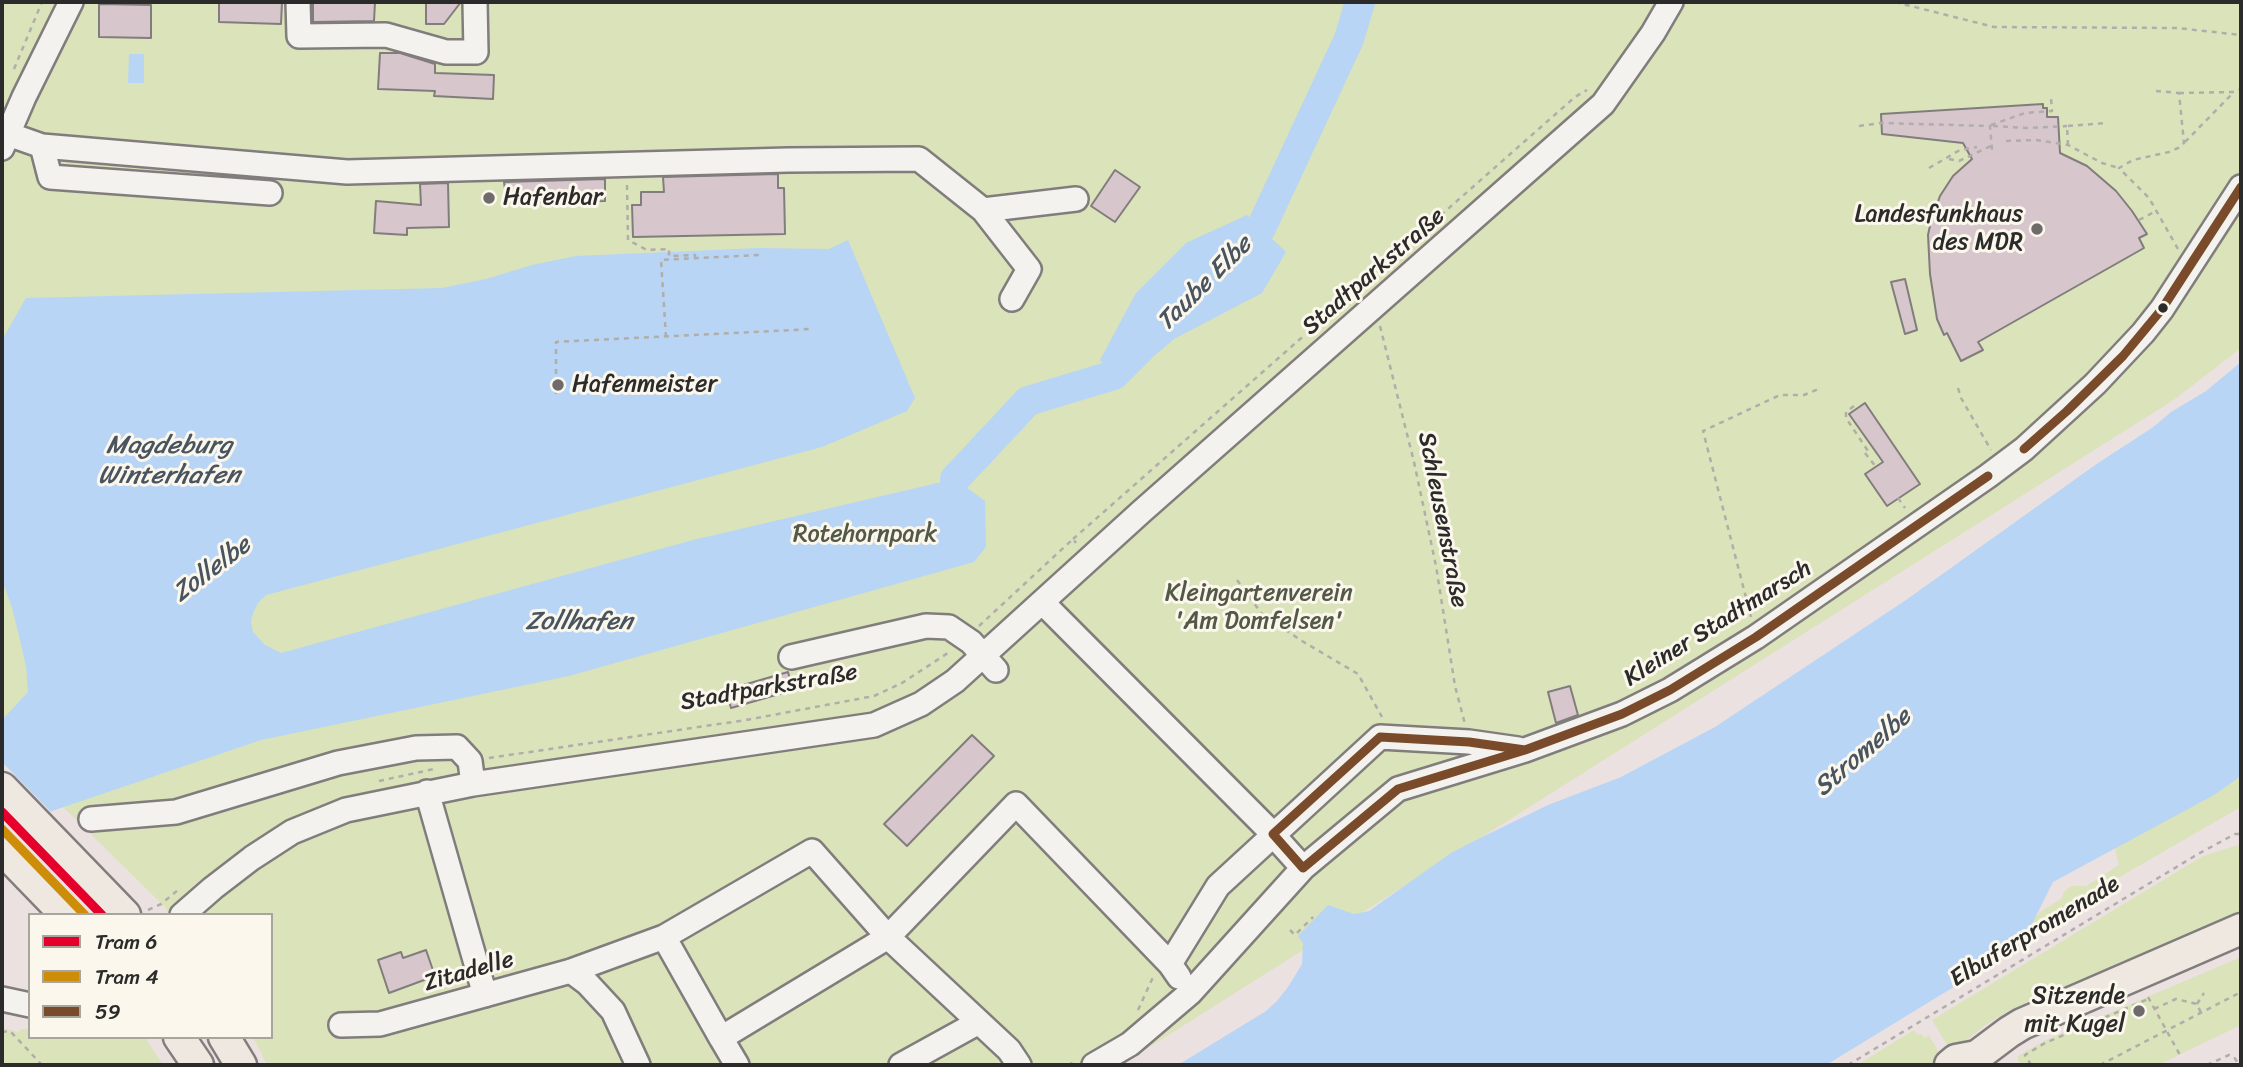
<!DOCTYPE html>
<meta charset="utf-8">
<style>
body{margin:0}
#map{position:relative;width:2243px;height:1067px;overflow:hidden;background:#ece1e1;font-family:Sriracha,sans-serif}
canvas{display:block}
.frame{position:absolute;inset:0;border:4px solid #2b2b2b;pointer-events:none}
.legend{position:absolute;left:28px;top:913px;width:245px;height:126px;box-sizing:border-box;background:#fbf7ec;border:2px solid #a8a59f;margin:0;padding:9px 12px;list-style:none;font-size:21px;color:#2b2b2b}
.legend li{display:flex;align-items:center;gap:14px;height:35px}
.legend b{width:35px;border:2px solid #a8a59f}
</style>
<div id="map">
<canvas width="2243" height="1067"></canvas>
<div class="frame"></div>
<ul class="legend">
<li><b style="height:9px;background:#e4002b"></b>Tram 6</li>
<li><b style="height:9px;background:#ce8d09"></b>Tram 4</li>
<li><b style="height:9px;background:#7a4b2a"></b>59</li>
</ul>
</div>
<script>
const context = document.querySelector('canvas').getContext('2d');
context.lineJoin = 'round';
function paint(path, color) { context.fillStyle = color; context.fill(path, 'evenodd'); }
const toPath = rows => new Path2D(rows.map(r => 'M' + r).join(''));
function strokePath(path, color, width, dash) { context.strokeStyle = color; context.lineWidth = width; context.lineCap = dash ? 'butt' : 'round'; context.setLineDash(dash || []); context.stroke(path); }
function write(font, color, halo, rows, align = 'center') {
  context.font = font + ' Sriracha,sans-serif'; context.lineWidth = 6; context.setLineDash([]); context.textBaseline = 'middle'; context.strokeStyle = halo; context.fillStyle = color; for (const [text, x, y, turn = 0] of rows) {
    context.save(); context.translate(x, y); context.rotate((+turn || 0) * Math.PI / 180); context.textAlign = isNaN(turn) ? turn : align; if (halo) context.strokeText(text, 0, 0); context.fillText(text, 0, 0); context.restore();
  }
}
const green = toPath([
 [2,2,2241,2,2241,348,2175,399,1121,1065,267,1065,253,1037,271,1037,271,915,172,915,168,911,166,912,167,909,2,747],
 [2241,777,2241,804,2239,808,2009,941,2043,910,2061,899,2064,892,2071,886,2086,886,2119,865,2115,850,2117,839],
 [2241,844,2241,911,2008,1011,1983,1027,1951,1052,1932,1020,2203,856],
 [2241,957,2241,1025,2158,1065,2024,1065,2018,1061,2018,1056,2044,1041],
 [2,1028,20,1032,19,1030,30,1028,30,1037,145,1037,163,1065,2,1065],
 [1914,1030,1918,1035,1921,1034,1925,1038,1929,1035,1943,1060,1937,1065,1857,1065]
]);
const water = toPath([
 [129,54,144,54,144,83,128,83],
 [1247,215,1286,252,1262,293,1174,339,1133,374,1114,375,1100,360,1136,293,1186,243],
 [848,240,915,398,907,411,822,447,266,595,258,603,253,613,251,622,253,632,265,645,281,653,693,540,955,479,985,501,986,547,974,562,569,676,261,740,52,811,2,854,2,720,28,692,26,666,19,636,12,608,2,580,2,340,26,298,442,288,486,279,532,265,576,256,760,248,829,249],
 [2241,362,2241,776,2214,795,2053,882,2021,946,1826,1065,1178,1065,1266,1011,1277,1001,1288,987,1302,964,1303,943,1298,936,1328,905,1354,914,1369,911,1451,853,1476,840,1548,805,1621,777,1715,727,1906,600,2098,463,2152,428,2171,412,2206,391]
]);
const pier = toPath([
 [2,762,53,814,2,857]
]);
const river = toPath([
 [1233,256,1261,228,1349,39,1360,2],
 [955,479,1028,401,1114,375,1141,348]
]);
const building = toPath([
 [219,2,282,2,281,24,219,22,219,2],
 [313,2,375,2,374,21,313,22,313,2],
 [426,2,461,2,444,24,426,24,426,2],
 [99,4,151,5,151,38,99,37,99,4],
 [380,53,400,53,435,64,435,73,494,75,493,99,434,96,435,91,378,89,380,53],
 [2043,104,2043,108,2047,108,2047,117,2058,117,2060,153,2087,166,2116,191,2132,211,2147,234,2139,238,2144,248,1978,342,1983,350,1961,361,1947,333,1944,335,1937,319,1930,274,1928,235,1931,221,1940,196,1953,176,1972,159,1963,143,1882,134,1881,114,2043,104],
 [1115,170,1140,187,1115,222,1091,206,1115,170],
 [778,174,778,188,784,188,785,234,633,237,632,205,641,205,641,192,664,192,663,177,778,174],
 [605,179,605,201,507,203,504,182,605,179],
 [448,183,449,227,407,228,407,235,374,233,376,201,421,205,420,184,448,183],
 [1905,279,1917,330,1905,334,1891,282,1905,279],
 [1865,403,1920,484,1887,506,1865,474,1883,462,1849,414,1865,403],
 [788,672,793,690,731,708,726,690,788,672],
 [1570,686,1578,715,1556,723,1548,692,1570,686],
 [972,735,994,756,907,846,884,824,972,735],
 [426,950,435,976,389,993,378,960,401,952,403,958,426,950]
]);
const path = toPath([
 [1895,2,1994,27,2177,28,2241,35],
 [14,69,42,2],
 [2156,91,2179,93,2184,143,2178,148,2169,152,2133,160,2119,168,2149,198,2178,249],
 [2179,93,2234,92,2241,89],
 [1991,125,2025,113,2052,111,2051,98],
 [1859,126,1881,123,1990,126,1992,150],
 [1993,126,2026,128,2067,126],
 [2006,141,2036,140,2068,145,2102,163,2119,168],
 [2185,142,2234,92],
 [2068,145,2067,126,2106,123],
 [1949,159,1959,161,1991,146],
 [1929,168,1960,150,1977,147],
 [627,185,628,240,647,250,669,249,669,256,695,255,695,257],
 [2139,220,2156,211],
 [1380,326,1414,462,1436,566,1455,686,1465,724],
 [666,337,661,260,761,255],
 [1958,388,1961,398,1991,450],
 [556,394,556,342,811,329],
 [1854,406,1846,412,1846,418,1868,451],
 [1865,453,1876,467],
 [1898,498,1905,508],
 [1073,539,1575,97,1587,90],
 [1237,580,1262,614,1302,641,1358,674,1382,717],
 [1751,617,1703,431,1780,395,1804,395,1821,388],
 [979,626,1073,539,1076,543],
 [489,758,746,720,874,696,902,683,951,651],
 [379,781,434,769],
 [148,910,161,904,178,890],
 [1290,930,1295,935,1313,917],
 [2148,997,2180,1055],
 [2197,1004,2204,993],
 [2154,1009,2176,999,2197,1004,2201,1013],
 [1138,1010,1154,975],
 [2,1032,10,1031,42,1065],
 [1068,1065,1076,1061],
 [1848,1065,2198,854,2235,834,2241,834],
 [2031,1065,2025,1055,2045,1043,2148,999],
 [2100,1065,2241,992],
 [2207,1065,2229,1055,2234,1057,2239,1065]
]);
const minor = toPath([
 [298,2,299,36,386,35,446,52,476,52,475,2],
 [8,134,42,146,347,172,788,160,919,159,983,210,1076,199],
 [42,146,50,177,270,193],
 [2,148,24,97,71,2],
 [983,210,1029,269,1012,299],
 [1043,603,1266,827,1303,868],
 [791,657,926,626,949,627,971,642,996,670],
 [427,792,485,995],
 [91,819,176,812,338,763,416,748,457,747,470,761,473,784],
 [182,915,213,888,252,858,292,832,346,810,473,784,874,725,921,704,955,681,1141,512,1603,104,1653,33,1671,2],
 [664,937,721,1038],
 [571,971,587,983,613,1011,638,1065],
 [1179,977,1170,964,1218,886,1380,737,1469,742,1518,749],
 [2,999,30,1005],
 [341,1025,380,1024,571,971,664,937,812,851,888,937,1009,1050,1019,1065],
 [737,1065,721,1038,888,937,1016,804,1170,964],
 [901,1065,979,1022],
 [1094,1065,1130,1044,1190,993,1303,868,1398,789,1525,750,1622,714,1670,690,1756,637,1988,476,2024,449,2095,384,2143,333,2162,309,2241,187]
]);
const major = toPath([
 [2,788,125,915],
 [2,849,66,915],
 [179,1037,198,1065],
 [224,1037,241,1065],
 [1950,1065,1956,1060,1977,1056,2009,1032,2022,1024,2241,929]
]);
const bus1 = toPath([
 [2241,187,2162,309,2191,264,2241,187],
 [2123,356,2162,309],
 [2067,411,2123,356],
 [2067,411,2123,356],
 [2024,449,2067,411],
 [2024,449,2067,411],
 [1756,637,1988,476],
 [1756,637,1988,476],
 [1380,737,1469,742,1525,750,1398,789,1303,868,1273,834,1380,737],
 [1525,750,1622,714,1670,690,1756,637]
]);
const tram1 = toPath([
 [2,812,102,915]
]);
const tram2 = toPath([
 [2,829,85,915]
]);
const markers = [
 [489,198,7,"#6f6b6b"],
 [2037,229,7,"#6f6b6b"],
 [2163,308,6,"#2b2b2b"],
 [558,385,7,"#6f6b6b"],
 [2139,1011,7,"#6f6b6b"]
];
const poiNames = [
 ["Hafenbar",503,198],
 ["Landesfunkhaus",2023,215,"right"],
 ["des MDR",2023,243,"right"],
 ["Hafenmeister",572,385],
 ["Sitzende",2125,997,"right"],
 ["mit Kugel",2125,1025,"right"]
];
const streetNames = [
 ["Stadtparkstraße",1374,272,-41],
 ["Schleusenstraße",1442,520,79],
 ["Kleiner Stadtmarsch",1718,624,-32],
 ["Stadtparkstraße",769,688,-10],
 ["Elbuferpromenade",2035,932,-31],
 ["Zitadelle",469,972,-16]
];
const parkNames = [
 ["Rotehornpark",865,535],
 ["Kleingartenverein",1259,594],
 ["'Am Domfelsen'",1259,622]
];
const waterNames = [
 ["Taube Elbe",1205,284,-45],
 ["Magdeburg",169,446],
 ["Winterhafen",169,476],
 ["Zollelbe",212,570,-37],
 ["Zollhafen",579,622],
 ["Stromelbe",1863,753,-41]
];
paint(green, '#dae3b9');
paint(water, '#b8d5f5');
paint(pier, '#ece1e1');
strokePath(river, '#b8d5f5', 30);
paint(building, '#d7c7cc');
strokePath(building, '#827d7d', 2);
strokePath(minor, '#827d7d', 28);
strokePath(major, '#827d7d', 35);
strokePath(path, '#b0adab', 2.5, [5, 5]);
strokePath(minor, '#f4f2ef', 23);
strokePath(major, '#eee8e0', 30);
strokePath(bus1, '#7a4b2a', 9);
strokePath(tram1, '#e4002b', 9);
strokePath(tram2, '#ce8d09', 9);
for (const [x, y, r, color] of markers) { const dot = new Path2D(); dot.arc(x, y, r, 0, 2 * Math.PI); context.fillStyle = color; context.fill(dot); strokePath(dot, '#fbf7ec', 2.5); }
write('24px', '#2b2b2b', '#fbf7ec', poiNames, 'left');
write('24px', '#2b2b2b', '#fbf7ec', streetNames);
write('24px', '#535946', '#fbf7ec', parkNames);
write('italic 26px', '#485460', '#fbf7ec', waterNames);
</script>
